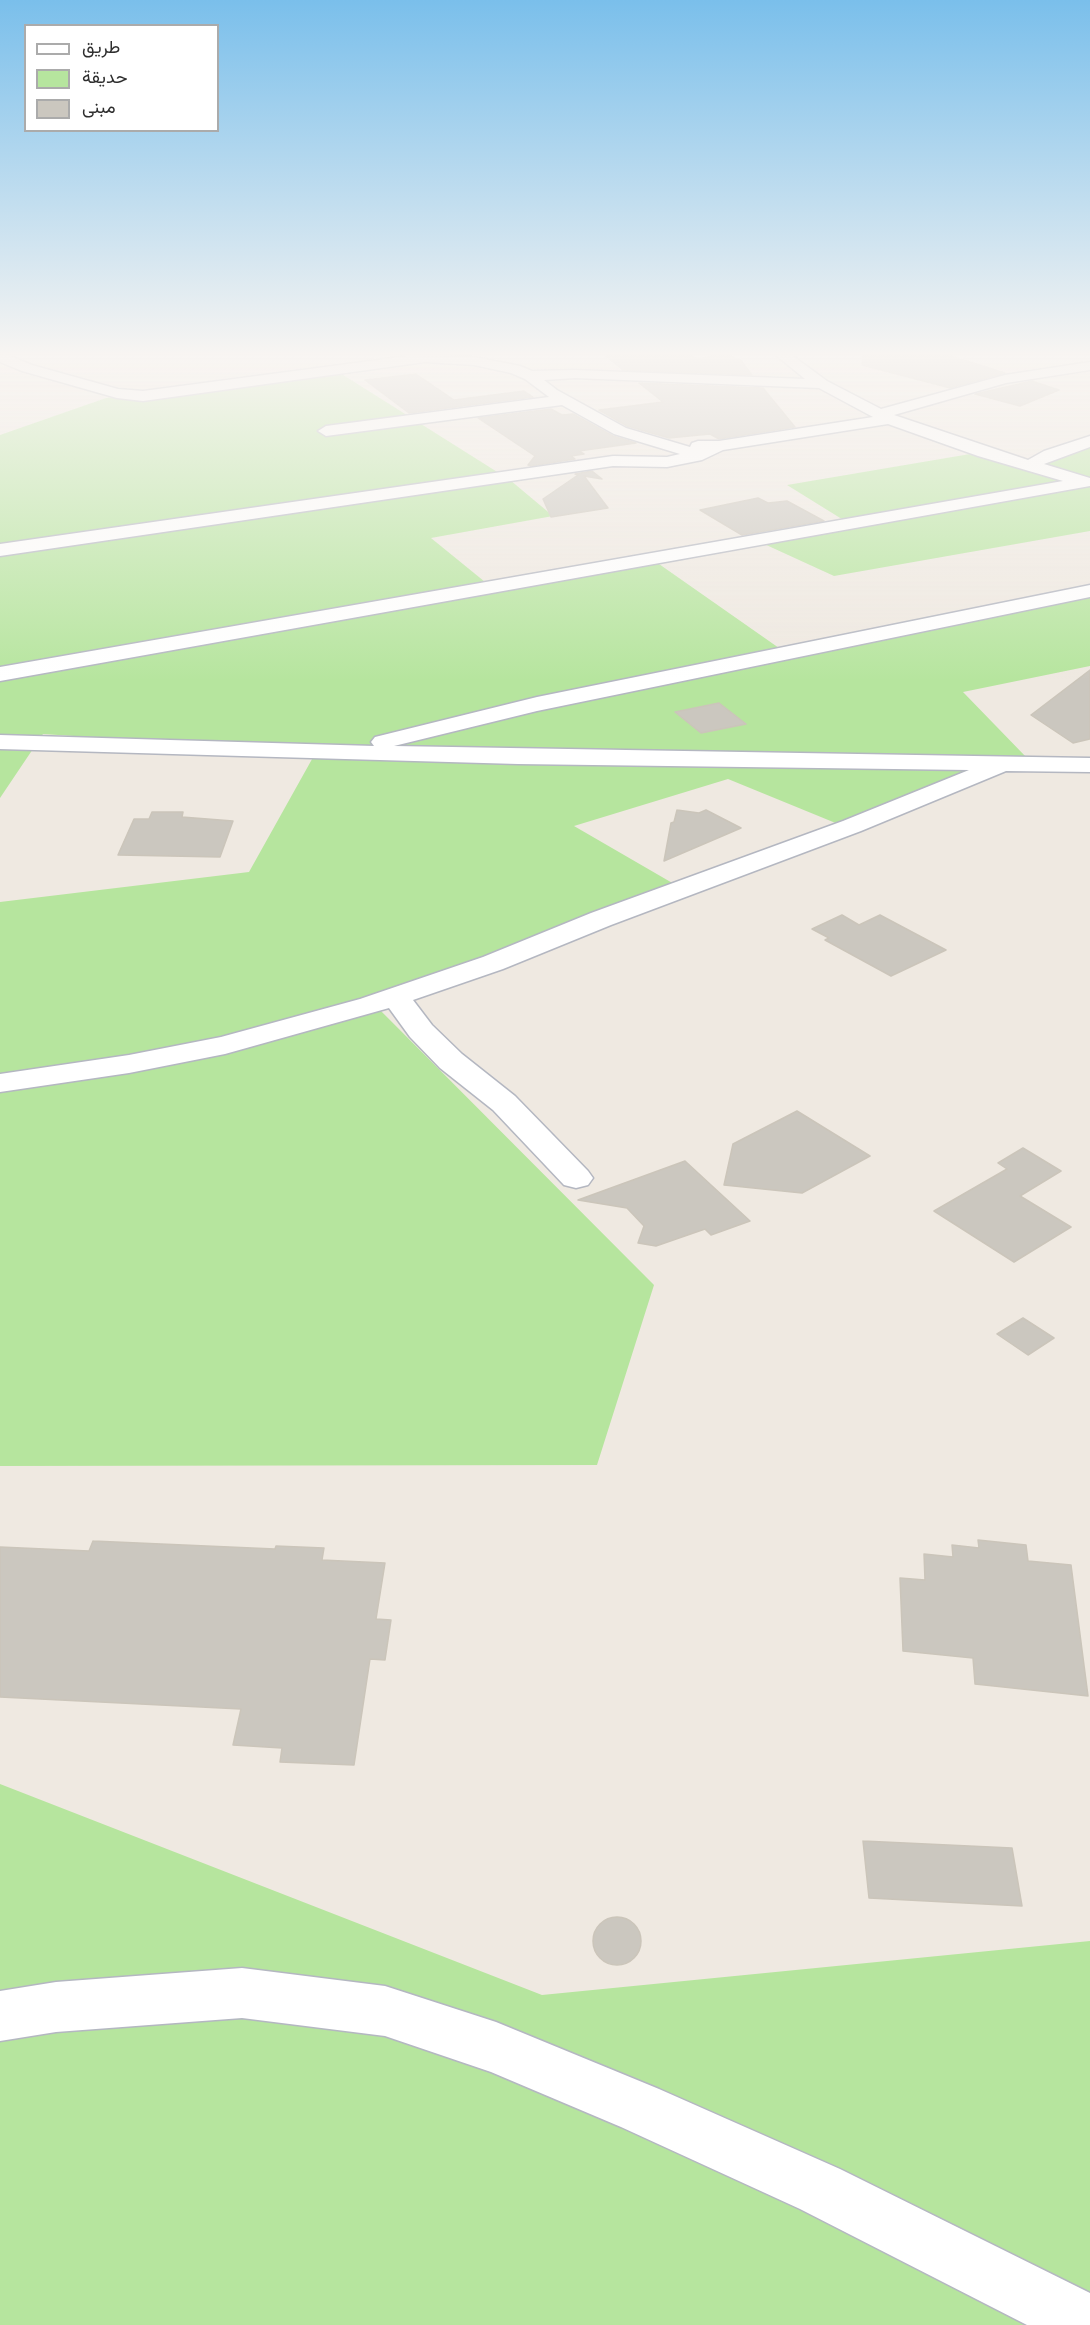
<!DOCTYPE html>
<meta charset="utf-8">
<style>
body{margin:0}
#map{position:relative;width:1090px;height:2325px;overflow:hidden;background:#efe9e1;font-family:"Roboto Condensed",Vazirmatn,sans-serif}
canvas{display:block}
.legend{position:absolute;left:24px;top:24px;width:195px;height:108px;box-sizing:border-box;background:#fff;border:2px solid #ababab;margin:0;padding:8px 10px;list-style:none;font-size:18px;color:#2e2e2e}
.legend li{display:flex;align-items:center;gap:12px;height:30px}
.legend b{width:30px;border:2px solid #ababab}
</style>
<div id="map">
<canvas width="1090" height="2325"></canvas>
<ul class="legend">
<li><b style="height:8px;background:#fff"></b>طريق</li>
<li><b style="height:16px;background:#b6e59e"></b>حديقة</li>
<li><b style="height:16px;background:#cbc7bf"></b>مبنى</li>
</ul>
</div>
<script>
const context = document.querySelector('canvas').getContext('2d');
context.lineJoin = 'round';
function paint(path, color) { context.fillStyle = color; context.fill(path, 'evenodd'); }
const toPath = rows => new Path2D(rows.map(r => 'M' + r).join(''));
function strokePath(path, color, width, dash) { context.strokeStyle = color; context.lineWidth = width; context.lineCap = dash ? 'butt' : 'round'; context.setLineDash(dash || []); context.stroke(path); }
const green = toPath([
 [329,366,510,480,553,516,431,538,490,586,649,557,779,648,1090,592,1090,666,963,692,1027,758,838,824,728,779,574,826,681,888,374,1004,654,1285,597,1465,0,1466,0,902,249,872,316,752,43,734,0,798,0,435,106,398],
 [1090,446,1090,531,834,576,751,538,845,521,787,485,970,454,1024,467],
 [0,1784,542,1995,1090,1941,1090,2325,0,2325]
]);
const building = toPath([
 [606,356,691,356,699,359,711,356,732,356,735,359,740,359,752,375,623,370,606,356],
 [863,356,951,356,1005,373,950,388,862,365,863,356],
 [416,374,454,400,524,391,533,397,409,413,365,380,416,374],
 [1032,381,1059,390,1020,406,975,394,1032,381],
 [639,383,763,388,795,427,719,439,710,434,669,438,627,426,599,410,663,402,639,383],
 [551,409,562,415,573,414,613,436,636,443,579,451,584,454,571,456,575,459,531,466,528,465,535,456,478,418,551,409],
 [592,471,602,479,584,476,608,508,551,517,543,499,578,475,575,474,592,471],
 [758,498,768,503,787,501,824,521,742,535,700,510,758,498],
 [1090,670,1090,739,1073,743,1031,715,1090,670],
 [719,703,746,724,701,733,675,712,719,703],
 [677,810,699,813,706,810,741,828,664,861,671,823,674,822,677,810],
 [152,812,183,812,182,817,233,821,220,857,118,855,134,819,149,819,152,812],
 [842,915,859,925,880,915,946,950,891,976,825,940,829,938,812,929,842,915],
 [797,1111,870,1156,802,1193,724,1185,733,1144,797,1111],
 [1023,1148,1061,1171,1020,1196,1071,1227,1014,1262,934,1211,1007,1169,998,1163,1023,1148],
 [685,1161,750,1221,711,1235,705,1229,656,1246,638,1243,644,1226,627,1208,578,1200,685,1161],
 [1023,1318,1054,1338,1028,1355,997,1334,1023,1318],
 [978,1540,1026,1545,1028,1561,1071,1565,1088,1696,975,1684,973,1658,903,1651,900,1578,925,1580,924,1554,953,1557,952,1545,979,1548,978,1540],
 [93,1541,275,1549,276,1546,324,1548,322,1560,385,1563,376,1619,391,1620,385,1660,370,1659,354,1765,280,1762,282,1748,233,1745,241,1709,0,1697,0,1547,89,1551,93,1541],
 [863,1841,1012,1848,1022,1906,869,1898,863,1841],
 '593 1941a24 24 0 1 1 48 0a24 24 0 1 1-48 0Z'
]);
const minor = toPath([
 [0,356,10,356,32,365,118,389,143,391,408,356,474,357,520,366,532,371,575,370,805,379,777,356,793,356,827,381,881,409,1005,375,1090,362,1090,370,1006,383,894,415,1028,460,1044,451,1090,436,1090,447,1044,464,1090,478,1090,486,0,681,0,667,1063,481,978,456,888,424,723,450,702,460,667,467,613,466,0,556,0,544,613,456,667,457,680,454,614,434,562,405,326,436,318,431,326,426,549,397,525,379,511,373,474,365,425,362,143,401,117,398,22,371,0,362,0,356],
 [575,378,819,388,873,417,719,441,698,441,692,443,690,447,626,428,557,390,544,380,575,378],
 [1090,585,1090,597,537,711,394,746,1090,758,1090,772,1006,771,861,831,611,925,503,969,413,1000,432,1025,462,1054,515,1096,588,1171,593,1178,588,1185,576,1188,564,1185,493,1110,440,1068,410,1037,389,1008,225,1054,129,1073,0,1092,0,1074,129,1055,221,1037,360,999,483,957,591,913,843,821,969,770,518,764,0,749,0,735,374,746,371,742,375,737,537,697,1090,585],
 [242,1968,385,1986,496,2022,659,2089,840,2169,1090,2293,1090,2325,1027,2325,800,2209,621,2127,491,2072,385,2036,242,2018,56,2032,0,2041,0,1991,56,1982,242,1968]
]);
paint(green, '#b6e59e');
paint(building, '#cbc7bf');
strokePath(building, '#cbc5ba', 1.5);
strokePath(minor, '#b4b7c1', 3);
paint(minor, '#fff');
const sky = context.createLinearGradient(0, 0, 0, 681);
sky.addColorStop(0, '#7abfeb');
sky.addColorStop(0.52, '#f8f5f2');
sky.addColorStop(1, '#f8f5f200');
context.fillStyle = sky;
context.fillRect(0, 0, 1090, 681);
</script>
